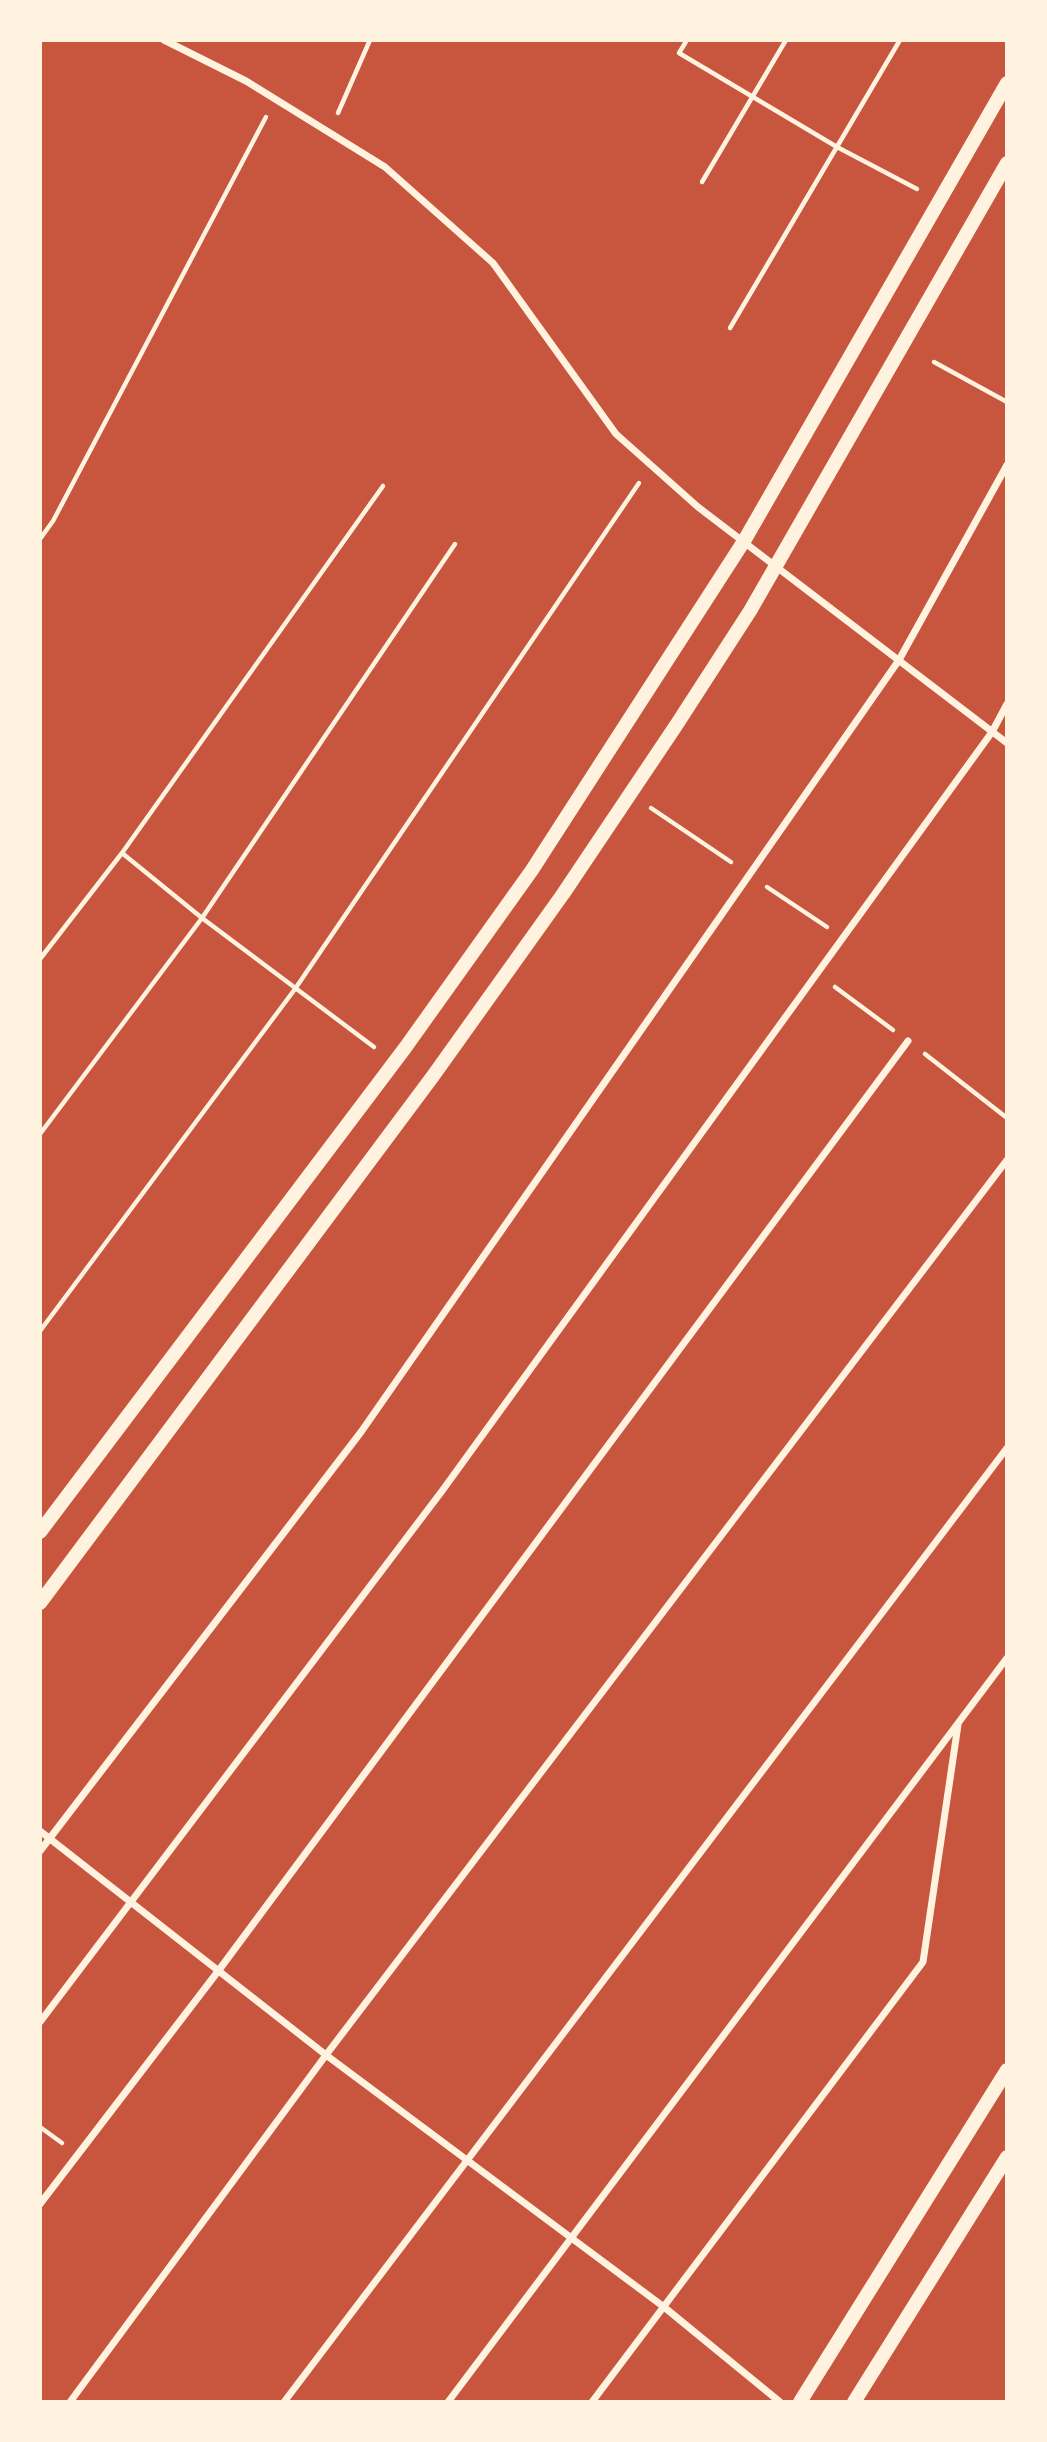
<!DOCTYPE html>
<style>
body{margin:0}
#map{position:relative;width:1047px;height:2442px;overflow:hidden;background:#c8553d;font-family:Overpass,sans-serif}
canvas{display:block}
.frame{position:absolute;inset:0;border:42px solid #fff3e0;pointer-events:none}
</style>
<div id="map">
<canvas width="1047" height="2442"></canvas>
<div class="frame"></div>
</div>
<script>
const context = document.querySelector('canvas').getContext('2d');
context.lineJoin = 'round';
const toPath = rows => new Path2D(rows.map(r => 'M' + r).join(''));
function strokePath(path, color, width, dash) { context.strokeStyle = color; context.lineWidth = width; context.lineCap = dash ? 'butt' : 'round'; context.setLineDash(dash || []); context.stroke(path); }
const path = toPath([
 [687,40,679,53,837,147,917,189],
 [338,113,370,40],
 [702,182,786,40],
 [730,328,900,40],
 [934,362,1007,402],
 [40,539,53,521,266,117],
 [651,808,731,862],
 [122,853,202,918,374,1047],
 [767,887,827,927],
 [40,959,122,853,383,486],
 [835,987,893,1030],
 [925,1054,1007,1118],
 [40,1134,202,918,455,544],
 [40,1331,295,989,639,483],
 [40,2127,62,2143]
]);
const minor = toPath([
 [164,40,246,81,385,167,493,263,616,434,698,507,1007,743],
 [40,1831,326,2055,664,2307,780,2402],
 [40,1851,361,1432,899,660,1007,465],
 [40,2022,442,1491,992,732,1007,704],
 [40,2204,219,1970,908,1041],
 [70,2402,326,2055,1007,1160],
 [284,2402,1007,1448],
 [448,2402,1007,1658],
 [592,2402,923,1962,958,1725]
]);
const secondary = toPath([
 [40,1532,405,1048,532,870,744,541,1007,83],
 [40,1603,433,1076,563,894,677,724,750,611,1007,163],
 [800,2402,1007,2070],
 [854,2402,1007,2157]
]);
strokePath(path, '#fff3e0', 4.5);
strokePath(minor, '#fff3e0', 7);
strokePath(secondary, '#fff3e0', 14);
</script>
